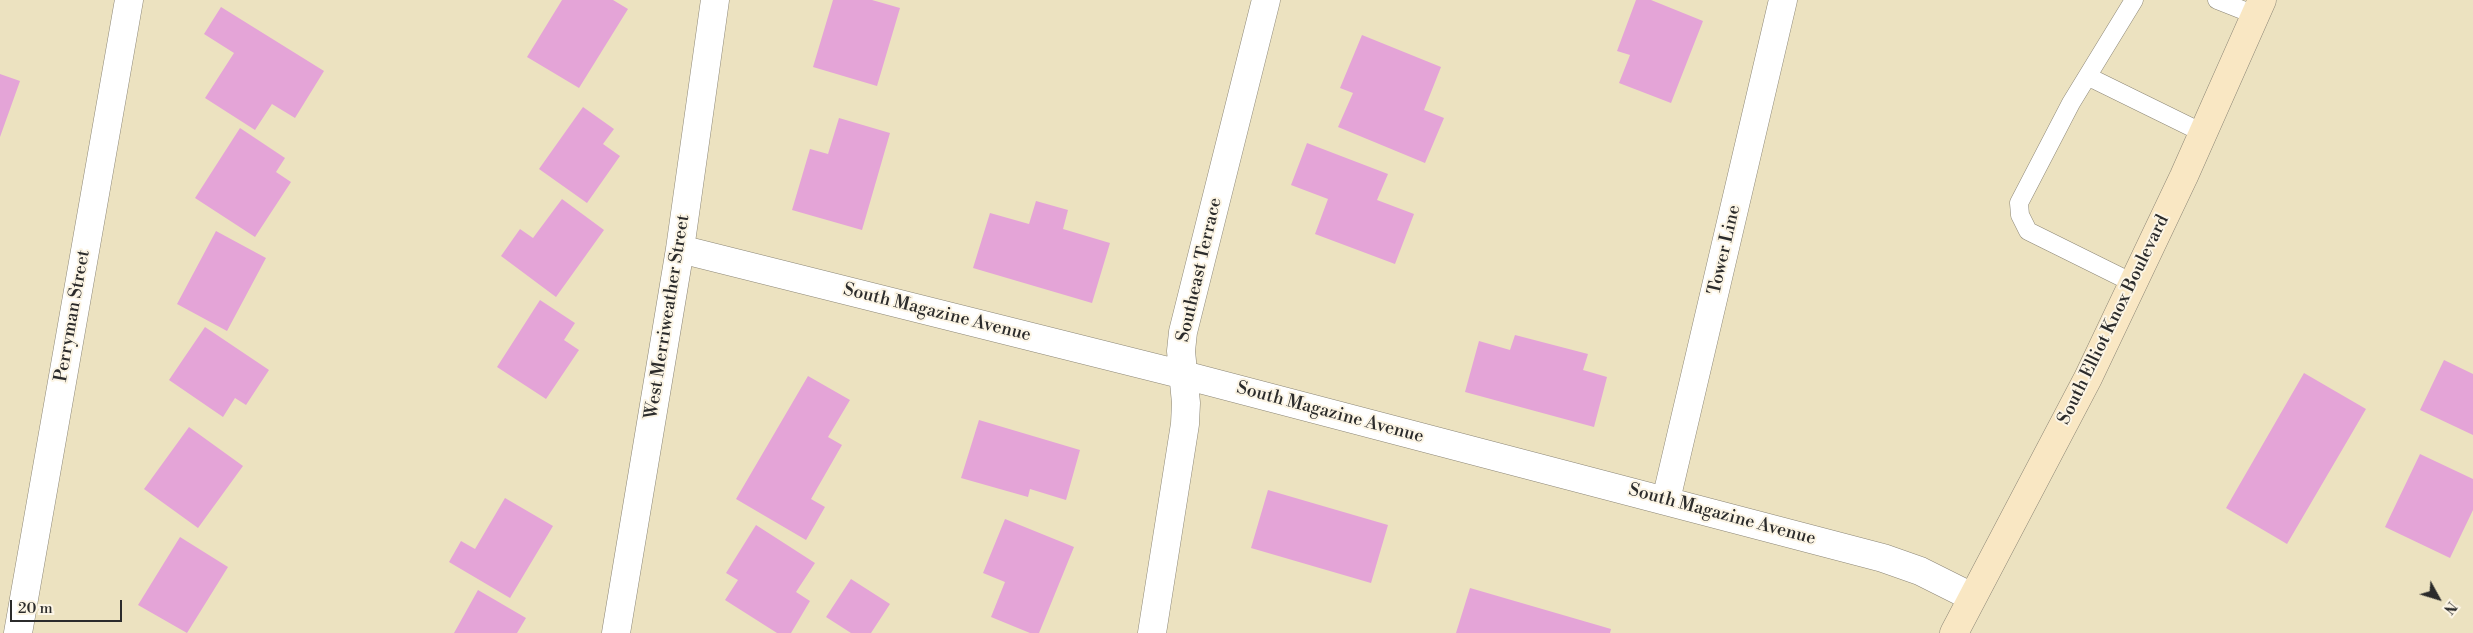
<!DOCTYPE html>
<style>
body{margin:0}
#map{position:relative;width:2473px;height:633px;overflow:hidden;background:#ece2c0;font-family:"Libre Bodoni",serif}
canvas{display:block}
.north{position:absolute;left:2413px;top:573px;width:50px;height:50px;-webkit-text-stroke:4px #fcf5e5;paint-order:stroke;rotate:129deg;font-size:14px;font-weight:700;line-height:20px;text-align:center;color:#2b2b2b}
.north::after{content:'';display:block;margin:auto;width:18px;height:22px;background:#2b2b2b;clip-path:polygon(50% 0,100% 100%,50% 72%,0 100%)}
.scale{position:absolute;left:10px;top:600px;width:112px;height:22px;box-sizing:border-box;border:2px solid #2b2b2b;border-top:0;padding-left:6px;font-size:15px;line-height:18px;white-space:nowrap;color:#2b2b2b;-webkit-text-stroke:4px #fcf5e5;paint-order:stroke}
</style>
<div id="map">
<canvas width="2473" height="633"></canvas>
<div class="north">N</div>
<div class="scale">20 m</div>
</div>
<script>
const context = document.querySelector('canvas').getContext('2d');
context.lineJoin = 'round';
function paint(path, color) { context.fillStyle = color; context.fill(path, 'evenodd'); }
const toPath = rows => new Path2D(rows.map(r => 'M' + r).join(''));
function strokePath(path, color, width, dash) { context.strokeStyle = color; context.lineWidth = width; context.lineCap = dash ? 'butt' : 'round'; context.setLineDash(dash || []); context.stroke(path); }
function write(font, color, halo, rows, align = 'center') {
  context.font = font + ' "Libre Bodoni",serif'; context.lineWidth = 4; context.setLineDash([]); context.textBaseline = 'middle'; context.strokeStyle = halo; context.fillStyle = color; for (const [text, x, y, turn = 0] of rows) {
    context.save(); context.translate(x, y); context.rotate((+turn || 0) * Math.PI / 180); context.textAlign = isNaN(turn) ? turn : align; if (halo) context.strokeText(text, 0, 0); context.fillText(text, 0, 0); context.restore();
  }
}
const building = toPath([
 [562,0,613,0,628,9,579,88,527,57],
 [833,0,872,0,900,8,877,86,813,67],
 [1636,0,1651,0,1703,21,1671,103,1619,83,1630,55,1617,51],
 [221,7,324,71,295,118,272,104,255,130,205,98,234,53,204,34],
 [1362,35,1441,67,1424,110,1444,118,1425,163,1338,127,1353,93,1340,88],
 [0,74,20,81,0,137],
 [583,107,614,129,603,144,620,156,587,203,539,169],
 [839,118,890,133,862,230,792,210,810,149,828,154],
 [240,128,285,158,276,172,291,182,255,237,195,198],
 [1307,143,1388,174,1377,200,1414,214,1395,264,1315,234,1328,199,1291,185],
 [562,199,604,230,556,297,501,256,520,229,533,238],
 [1036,201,1068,210,1063,229,1110,243,1092,303,973,268,990,213,1029,224],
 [216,231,266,258,227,331,177,304],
 [540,300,575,323,564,340,579,350,546,399,497,367],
 [205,327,269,370,246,405,235,398,223,417,169,380],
 [1515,335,1588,354,1583,370,1607,377,1594,427,1465,392,1479,341,1510,350],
 [2444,360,2473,374,2473,435,2420,410],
 [2304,373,2366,409,2287,544,2226,508],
 [808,376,850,400,828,437,842,445,811,499,825,507,806,540,736,499],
 [979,420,1080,450,1066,500,1030,489,1028,497,961,478],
 [189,427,243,466,198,528,144,489],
 [2420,454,2473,479,2473,510,2450,558,2385,527],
 [1268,490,1388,525,1371,583,1251,548],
 [505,498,553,526,510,598,449,562,461,541,475,549],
 [1005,519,1074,547,1039,633,1030,633,991,617,1005,582,983,573],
 [756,525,815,563,796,592,810,601,791,633,777,633,725,600,738,580,726,573],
 [180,537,228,567,187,633,138,605],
 [851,579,890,604,871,633,851,633,826,617],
 [1470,588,1611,629,1610,633,1456,633],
 [478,590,526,618,517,633,454,633]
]);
const service = toPath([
 [2217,0,2255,15],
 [2087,78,2095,80,2203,133],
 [2133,283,2028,231,2020,215,2019,203,2071,103,2134,0]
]);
const minor = toPath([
 [680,249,1184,375,1883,558,1920,571,1972,597],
 [1666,500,1783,0],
 [18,633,129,0],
 [616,633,680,249,715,0],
 [1152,633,1185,424,1186,403,1181,351,1183,332,1266,0]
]);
const secondary = toPath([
 [1954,633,2088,378,2184,176,2262,0]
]);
const streetNames = [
 ["Tower Line",1725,250,-77],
 ["Southeast Terrace",1200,270,-77],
 ["South Magazine Avenue",937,313,14],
 ["Perryman Street",73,316,-80],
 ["West Merriweather Street",668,317,-81],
 ["South Elliot Knox Boulevard",2114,320,-64],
 ["South Magazine Avenue",1330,413,15],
 ["South Magazine Avenue",1722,515,15]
];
paint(building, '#e4a4d7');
strokePath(service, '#8c8676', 19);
strokePath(minor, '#8c8676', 29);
strokePath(secondary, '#8c8676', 29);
strokePath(service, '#fff', 18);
strokePath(minor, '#fff', 28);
strokePath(secondary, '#f9e7c3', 28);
write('18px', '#2b2b2b', '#fcf5e5', streetNames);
</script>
